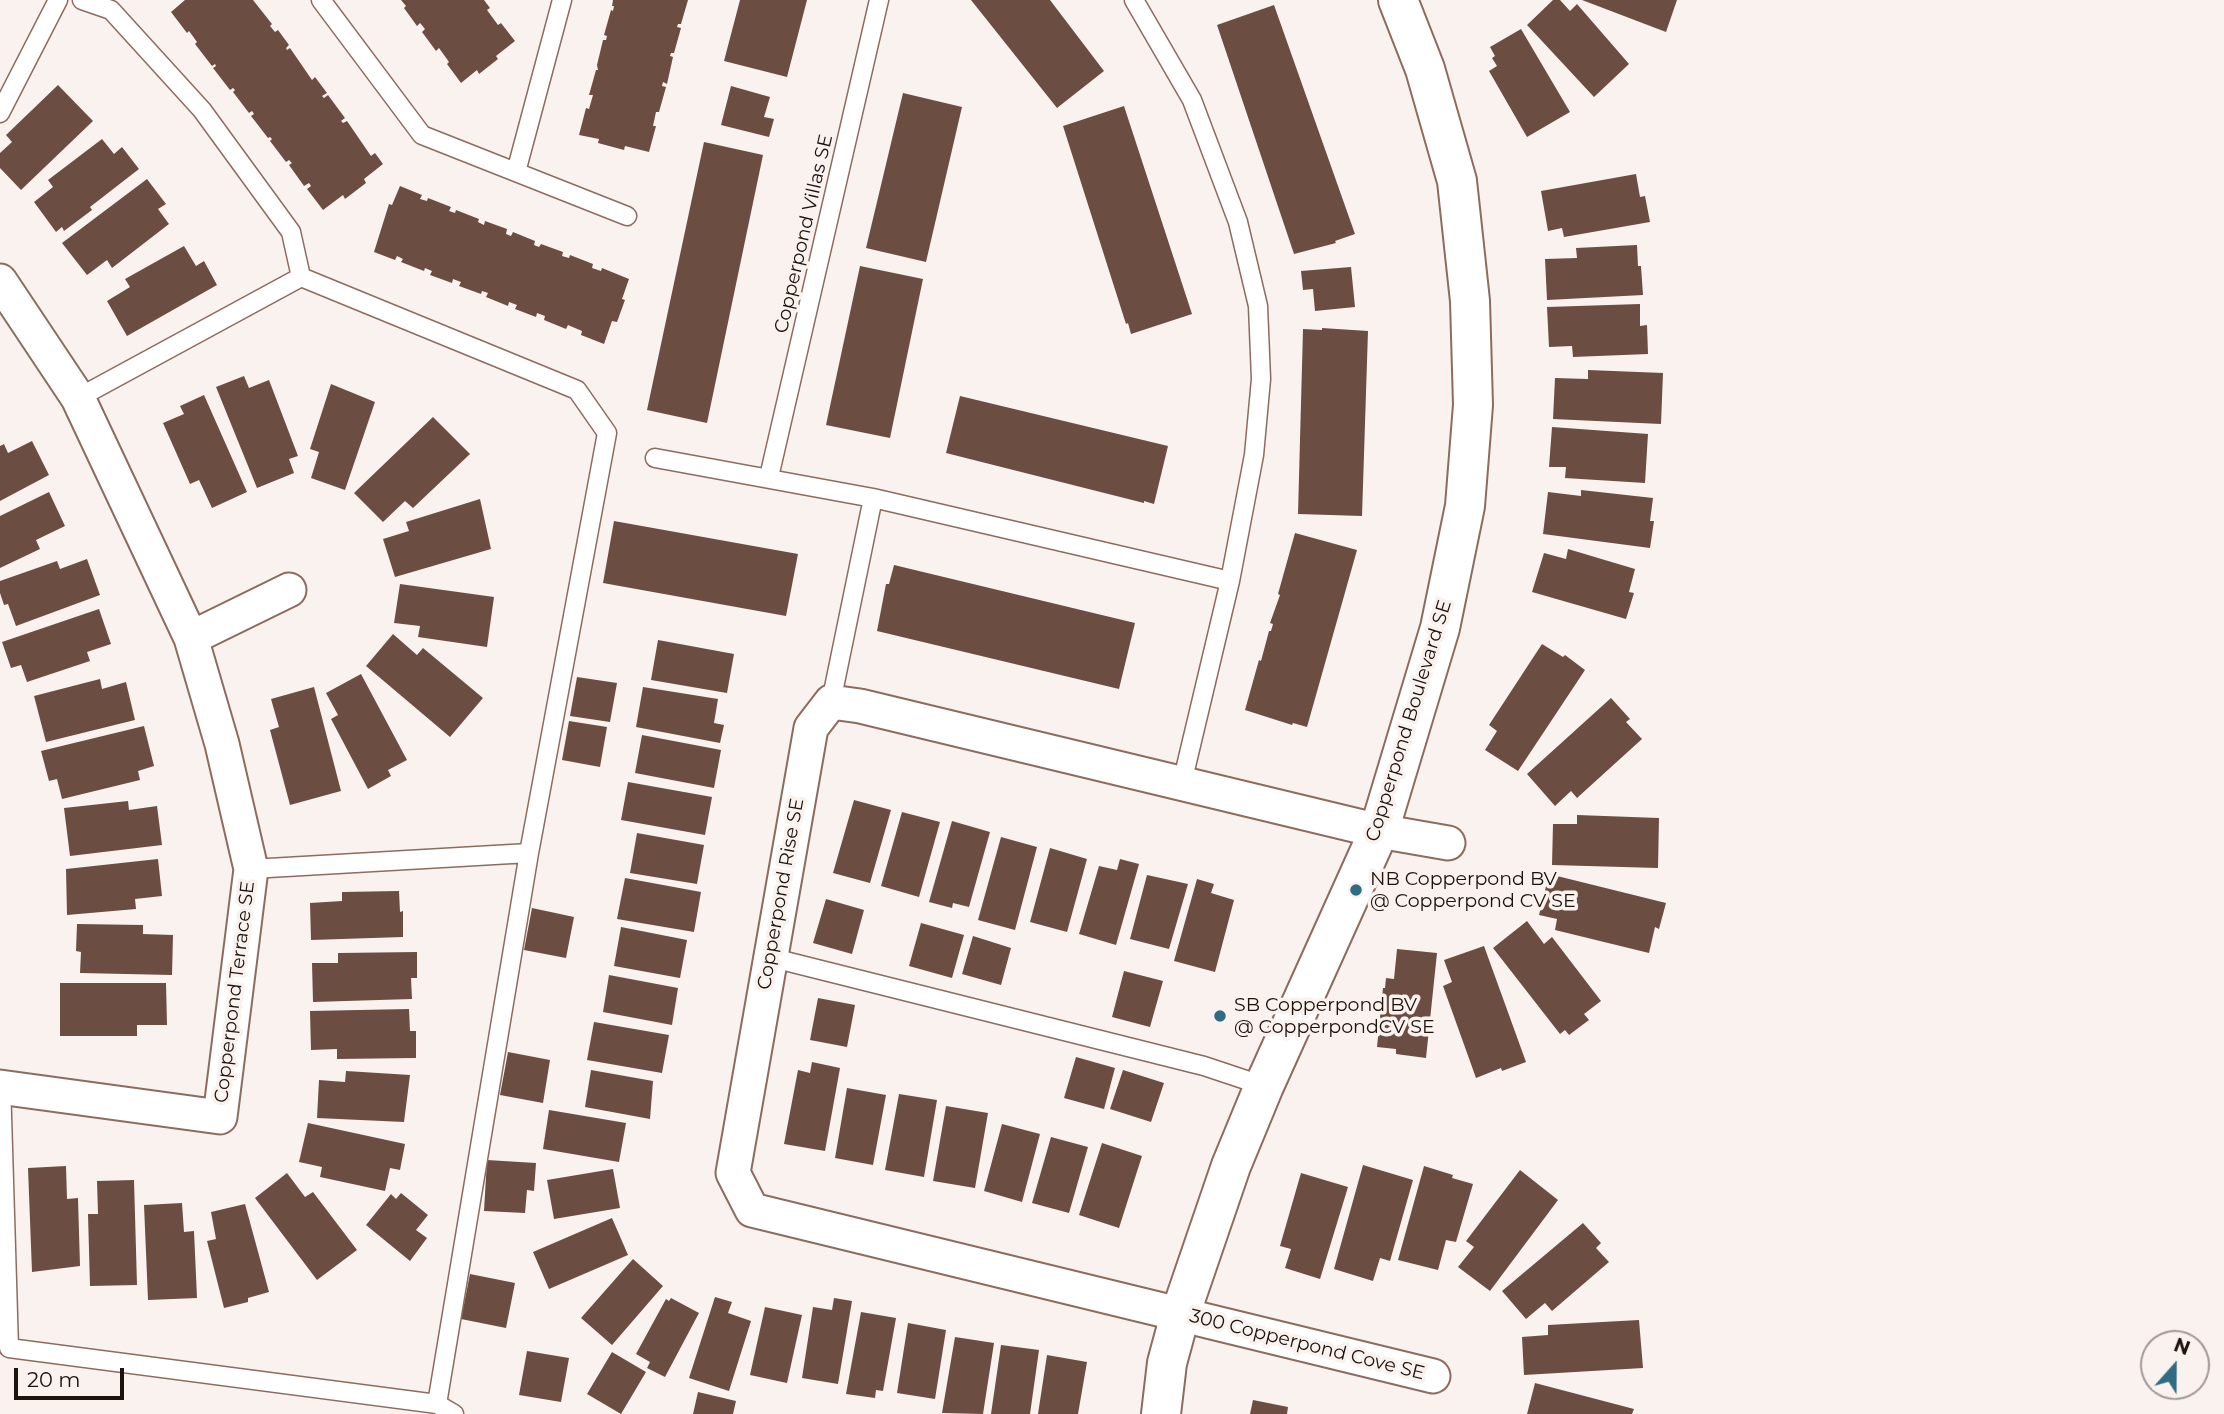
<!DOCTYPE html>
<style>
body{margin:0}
#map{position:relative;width:2224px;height:1414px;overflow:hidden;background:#faf2ef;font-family:Montserrat,sans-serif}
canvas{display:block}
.north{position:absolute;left:2140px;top:1330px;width:70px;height:70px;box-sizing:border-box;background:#faf2ef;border:2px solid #a29895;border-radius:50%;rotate:21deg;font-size:19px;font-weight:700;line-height:28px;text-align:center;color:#1e120d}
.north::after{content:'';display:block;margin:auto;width:24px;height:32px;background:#2e6d83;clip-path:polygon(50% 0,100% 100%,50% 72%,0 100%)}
.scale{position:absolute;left:14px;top:1368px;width:110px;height:32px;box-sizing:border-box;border:4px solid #1e120d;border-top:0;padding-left:9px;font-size:21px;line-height:24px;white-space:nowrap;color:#1e120d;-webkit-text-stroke:5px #faf2ef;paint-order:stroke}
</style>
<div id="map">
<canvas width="2224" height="1414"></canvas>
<div class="north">N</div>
<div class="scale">20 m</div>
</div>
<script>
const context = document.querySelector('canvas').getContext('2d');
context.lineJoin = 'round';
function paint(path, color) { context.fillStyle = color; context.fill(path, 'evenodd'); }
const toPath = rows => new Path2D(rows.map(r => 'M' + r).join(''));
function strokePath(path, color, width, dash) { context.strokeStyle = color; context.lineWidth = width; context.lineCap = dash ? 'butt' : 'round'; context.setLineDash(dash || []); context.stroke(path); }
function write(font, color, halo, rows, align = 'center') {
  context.font = font + ' Montserrat,sans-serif'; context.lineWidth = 7; context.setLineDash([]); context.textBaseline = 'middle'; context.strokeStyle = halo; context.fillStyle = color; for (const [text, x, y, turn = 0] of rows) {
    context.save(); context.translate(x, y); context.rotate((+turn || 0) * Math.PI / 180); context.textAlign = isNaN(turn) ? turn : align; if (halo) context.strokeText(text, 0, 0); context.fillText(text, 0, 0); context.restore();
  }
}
const building = toPath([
 [185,0,253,0,272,24,270,26,275,32,278,30,289,45,286,48,287,50,290,48,312,80,315,77,327,93,322,96,324,98,328,95,345,118,341,121,343,123,347,121,371,156,375,153,383,164,364,179,366,183,345,199,343,195,323,210,307,189,311,186,309,183,304,186,289,165,292,163,289,160,286,162,270,141,272,139,270,137,268,138,251,116,254,114,252,111,249,113,233,92,235,90,233,88,230,90,213,68,216,66,215,64,212,66,195,44,197,42,189,31,187,33,171,12],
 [401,0,484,0,490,8,487,10,498,25,501,23,515,41,496,56,498,59,479,74,477,70,461,83,447,64,449,62,439,48,436,51,422,32,425,29,420,23,417,26,404,8,406,6],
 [613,0,688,0,681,24,678,24,677,27,681,28,674,53,671,53,670,56,673,57,667,84,663,82,662,86,666,87,659,112,656,112,653,126,656,126,649,152,625,146,624,150,598,143,599,139,579,135,586,108,589,109,593,95,589,95,596,70,598,70,597,65,603,40,606,40,607,36,604,35,611,10,613,11,614,6,612,6],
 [740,0,807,0,787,77,724,61],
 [971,0,1050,0,1104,71,1057,108],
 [1553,0,1560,0,1570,11,1577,4,1629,64,1594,97,1527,25],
 [1582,0,1677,0,1666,32],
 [1274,5,1355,234,1335,241,1336,243,1294,254,1217,25],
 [1521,29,1570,112,1527,137,1489,71,1497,66,1492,58,1495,56,1490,47],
 [58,85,93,121,21,190,0,168,0,153,12,142,6,135],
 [731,86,770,97,764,117,774,119,769,137,721,125],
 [903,93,962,107,926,262,866,248],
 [1124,106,1192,314,1131,334,1128,323,1126,324,1063,126],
 [102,139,114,154,122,147,139,169,90,207,92,210,64,231,62,227,56,232,34,202,53,187,48,180],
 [704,142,763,155,707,423,647,410],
 [1636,174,1640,197,1645,196,1650,222,1564,237,1562,228,1548,231,1541,191],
 [147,179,166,204,158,209,169,224,112,268,107,260,87,275,62,243],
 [400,186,422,195,420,199,427,201,428,198,451,207,449,211,455,213,456,210,479,219,478,222,484,225,485,221,507,229,506,234,511,236,513,232,535,241,534,245,539,247,541,244,563,252,562,256,569,258,570,255,593,264,592,268,601,271,602,268,629,279,622,299,625,300,617,322,612,321,604,344,581,335,582,331,568,325,566,329,544,320,545,316,537,313,536,317,515,309,517,305,509,302,508,306,486,297,488,293,482,291,481,294,459,286,461,282,453,279,452,283,430,275,432,271,425,268,424,271,401,262,403,259,397,256,395,260,374,252,389,204,392,205],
 [1637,245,1638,266,1641,266,1643,295,1547,300,1545,259,1577,258,1576,248],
 [184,246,196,266,204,261,217,285,127,336,107,301,130,287,125,279],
 [860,266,923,279,890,438,826,425],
 [1351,267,1355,307,1315,311,1313,289,1303,290,1301,271],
 [1640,304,1640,326,1647,325,1648,354,1573,357,1572,346,1549,347,1547,307],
 [1322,328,1368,331,1362,516,1298,514,1303,329,1322,330],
 [1588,370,1663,373,1661,424,1553,419,1555,378,1588,379],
 [244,376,249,388,269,380,298,456,289,459,294,473,257,488,216,387],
 [331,384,375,402,345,490,311,478,319,452,310,449],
 [204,395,247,492,212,508,199,480,190,484,163,423,184,414,180,406],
 [960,396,1168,446,1154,504,1144,501,1144,503,946,453],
 [433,417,470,454,413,508,405,501,383,522,354,493],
 [1552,427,1648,434,1645,483,1565,478,1566,467,1549,467],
 [32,441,49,475,0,501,0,446,4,444,8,453],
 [1581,490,1653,498,1650,521,1654,521,1650,548,1543,534,1548,492,1581,496],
 [49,492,65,526,36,540,40,549,0,568,0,516],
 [480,499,491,549,395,577,383,539,409,531,406,522],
 [614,521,798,554,786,616,603,583],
 [1295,533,1357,550,1307,727,1293,723,1292,725,1245,710,1259,660,1261,661,1269,631,1271,631,1273,624,1270,623,1280,595,1278,594],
 [1568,549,1635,569,1629,592,1634,593,1626,619,1532,592,1544,553,1566,559],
 [87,559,100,595,16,626,8,604,4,605,0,593,0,581,57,561,60,569],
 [894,565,1135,623,1119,689,877,631,886,584,889,584],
 [400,584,494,597,487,647,418,637,420,626,394,623],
 [99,609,111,644,87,652,90,661,27,682,21,665,11,668,2,642],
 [393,634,417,655,423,648,483,698,450,737,366,666],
 [658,640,734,654,727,693,651,680],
 [1542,644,1563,657,1565,655,1585,670,1518,771,1485,750,1497,731,1489,725],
 [361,674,407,760,388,770,391,776,368,789,331,719,338,715,326,693],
 [577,677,617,683,610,722,570,716],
 [100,679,102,689,126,682,135,720,46,742,34,696],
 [314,687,341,791,290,805,270,730,279,727,271,699],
 [643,687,718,699,714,723,724,725,720,743,636,727],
 [1611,698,1630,719,1626,722,1642,739,1577,798,1571,791,1555,806,1527,774],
 [569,721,607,727,600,767,562,760],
 [144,726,154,766,138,771,140,780,62,799,57,779,49,781,41,751],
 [642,735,721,750,714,788,635,773],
 [628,782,712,797,705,835,621,820],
 [854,800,891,810,870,883,833,873],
 [128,801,129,810,157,806,162,845,70,856,64,808],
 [902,812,940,822,919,897,881,886],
 [1577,815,1659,818,1658,868,1552,865,1553,824,1577,824],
 [952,821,990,832,969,907,953,903,952,908,929,902],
 [637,833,704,845,697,884,630,873],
 [1001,837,1037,847,1015,930,978,920],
 [1050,848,1087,859,1067,932,1030,922],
 [158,859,162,896,135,899,136,909,67,915,66,869],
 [1120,859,1139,864,1116,945,1079,934,1099,866,1117,870],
 [1549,874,1666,903,1659,929,1655,927,1649,953,1555,930,1557,919,1539,915],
 [1147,875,1188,884,1169,949,1130,939],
 [625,878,701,892,694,932,617,919],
 [1197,879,1214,884,1211,893,1234,900,1215,972,1174,961],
 [399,891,400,912,403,911,403,937,311,940,310,903,342,901,342,892],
 [826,899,864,910,852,954,813,943],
 [532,908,574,917,566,958,524,950],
 [1527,921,1544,944,1552,937,1601,1001,1584,1014,1589,1020,1569,1035,1565,1030,1560,1034,1493,948],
 [921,923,964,935,952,978,909,966],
 [77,924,143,925,143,934,173,935,172,975,80,973,81,952,76,951],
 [621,927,687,940,680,978,614,966],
 [973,936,1011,948,1001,985,962,974],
 [1484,946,1526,1062,1502,1071,1501,1068,1476,1078,1443,986,1452,982,1444,960],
 [1397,949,1437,953,1426,1058,1396,1054,1396,1049,1377,1047,1383,988,1385,988,1386,978,1394,979],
 [417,952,417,978,411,978,412,999,313,1002,312,963,338,963,338,953],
 [1124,971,1163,981,1150,1027,1112,1017],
 [609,975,678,988,672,1025,603,1012],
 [60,983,166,983,167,1025,137,1025,137,1036,60,1036],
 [818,998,855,1005,847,1047,810,1040],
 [409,1009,410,1031,416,1031,416,1058,337,1059,337,1049,311,1050,310,1011],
 [594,1022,669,1035,662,1073,587,1060],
 [508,1052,550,1060,543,1103,500,1095],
 [1076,1057,1115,1068,1104,1109,1064,1098],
 [812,1062,840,1068,825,1151,784,1144,798,1070,810,1073],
 [591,1070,653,1081,650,1119,585,1107],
 [1123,1070,1164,1083,1151,1122,1110,1109],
 [346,1071,410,1075,404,1122,317,1118,319,1080,345,1082],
 [847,1088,886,1095,873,1165,835,1158],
 [899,1094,937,1100,924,1177,885,1170],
 [946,1106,988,1113,975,1188,933,1181],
 [549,1110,626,1123,619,1162,543,1149],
 [308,1123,405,1144,400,1170,390,1168,385,1191,320,1177,322,1167,299,1162],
 [1002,1124,1040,1134,1022,1202,984,1191],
 [1051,1137,1088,1147,1069,1213,1032,1203],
 [1102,1143,1142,1156,1119,1228,1079,1215],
 [487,1160,536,1163,534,1191,527,1190,525,1213,484,1211],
 [1363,1165,1413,1180,1390,1261,1380,1258,1373,1281,1334,1269],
 [66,1166,67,1199,78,1198,80,1266,32,1272,28,1168],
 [1424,1166,1453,1175,1452,1178,1473,1184,1456,1242,1446,1240,1438,1270,1398,1260],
 [613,1169,620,1208,554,1219,547,1180],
 [1520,1170,1558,1200,1490,1291,1458,1267,1474,1247,1466,1241],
 [287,1173,305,1197,313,1192,357,1250,317,1280,255,1198],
 [1301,1173,1348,1187,1320,1279,1285,1268,1291,1249,1280,1246],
 [134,1180,137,1285,90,1286,88,1214,98,1214,97,1181],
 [401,1193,428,1215,416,1230,427,1238,410,1261,366,1225,391,1194,396,1199],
 [182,1203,184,1232,194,1231,197,1298,148,1300,144,1205],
 [245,1204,269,1292,248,1298,248,1302,224,1308,207,1241,216,1239,211,1212],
 [612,1218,628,1255,549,1289,533,1252],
 [1583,1223,1601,1243,1596,1248,1609,1262,1552,1311,1545,1303,1526,1319,1502,1291],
 [633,1259,663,1286,612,1345,581,1318],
 [470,1274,515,1283,506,1328,461,1319],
 [715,1297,732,1302,728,1313,751,1321,729,1391,689,1378],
 [671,1298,699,1313,665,1377,647,1368,650,1362,636,1354,666,1299,669,1301],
 [834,1298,852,1301,838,1384,802,1378,813,1307,832,1310],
 [765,1307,802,1315,787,1383,750,1375],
 [861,1312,896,1318,883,1391,876,1390,875,1398,846,1394],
 [1639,1320,1643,1368,1524,1375,1522,1337,1548,1335,1548,1325],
 [908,1323,946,1330,935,1399,897,1393],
 [955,1337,994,1343,983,1414,942,1413],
 [1001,1345,1039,1350,1030,1414,991,1414],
 [527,1351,569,1358,561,1402,519,1395],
 [612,1352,646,1372,621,1414,587,1394],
 [1047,1355,1087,1362,1078,1414,1038,1414],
 [1535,1383,1634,1409,1632,1414,1527,1414],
 [698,1392,736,1401,733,1414,693,1414],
 [1253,1400,1288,1407,1287,1414,1250,1414]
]);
const lane = toPath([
 [82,0,111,10,202,110,291,232,301,277,577,390,607,433,529,853,437,1404],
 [321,0,422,135,627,216],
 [1134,0,1192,100,1238,222,1258,306,1261,379,1254,455,1230,581,1182,783],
 [0,113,58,0],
 [516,172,562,0],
 [78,398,301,277],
 [655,458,873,498,1230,581],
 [769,477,879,0],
 [831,702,873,498],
 [251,869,529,853],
 [769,957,1204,1066,1264,1086],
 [1,1082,9,1348,437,1404,454,1414]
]);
const street = toPath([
 [0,281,78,398,191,638,222,744,251,869,220,1117,0,1087],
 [191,638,289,590],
 [1433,1376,752,1210,733,1173,811,728,831,702,860,706,1379,831,1448,843]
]);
const secondary = toPath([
 [1161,1414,1167,1363,1180,1315,1231,1166,1264,1086,1379,831,1440,628,1465,506,1473,405,1470,301,1457,181,1425,69,1398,0]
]);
const markers = [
 [1356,890,7,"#2e6d83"],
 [1220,1016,7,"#2e6d83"]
];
const streetNames = [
 ["Copperpond Villas SE",804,234,-77],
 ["Copperpond Boulevard SE",1409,721,-73],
 ["Copperpond Rise SE",781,894,-80],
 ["Copperpond Terrace SE",235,992,-83],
 ["300 Copperpond Cove SE",1307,1345,14]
];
const poiNames = [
 ["NB Copperpond BV",1370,879],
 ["@ Copperpond CV SE",1370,901],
 ["SB Copperpond BV",1234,1005],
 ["@ CopperpondCV SE",1234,1027]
];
paint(building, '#6c4d41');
strokePath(lane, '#8d6c5f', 21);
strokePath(street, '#8d6c5f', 37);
strokePath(secondary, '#8d6c5f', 42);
strokePath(lane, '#fff', 18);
strokePath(street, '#fff', 33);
strokePath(secondary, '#fff', 38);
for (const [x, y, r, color] of markers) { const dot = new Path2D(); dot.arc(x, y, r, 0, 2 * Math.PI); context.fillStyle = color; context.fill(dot); strokePath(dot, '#faf2ef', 2.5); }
write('19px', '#1e120d', '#faf2ef', streetNames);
write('19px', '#1e120d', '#faf2ef', poiNames, 'left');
</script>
